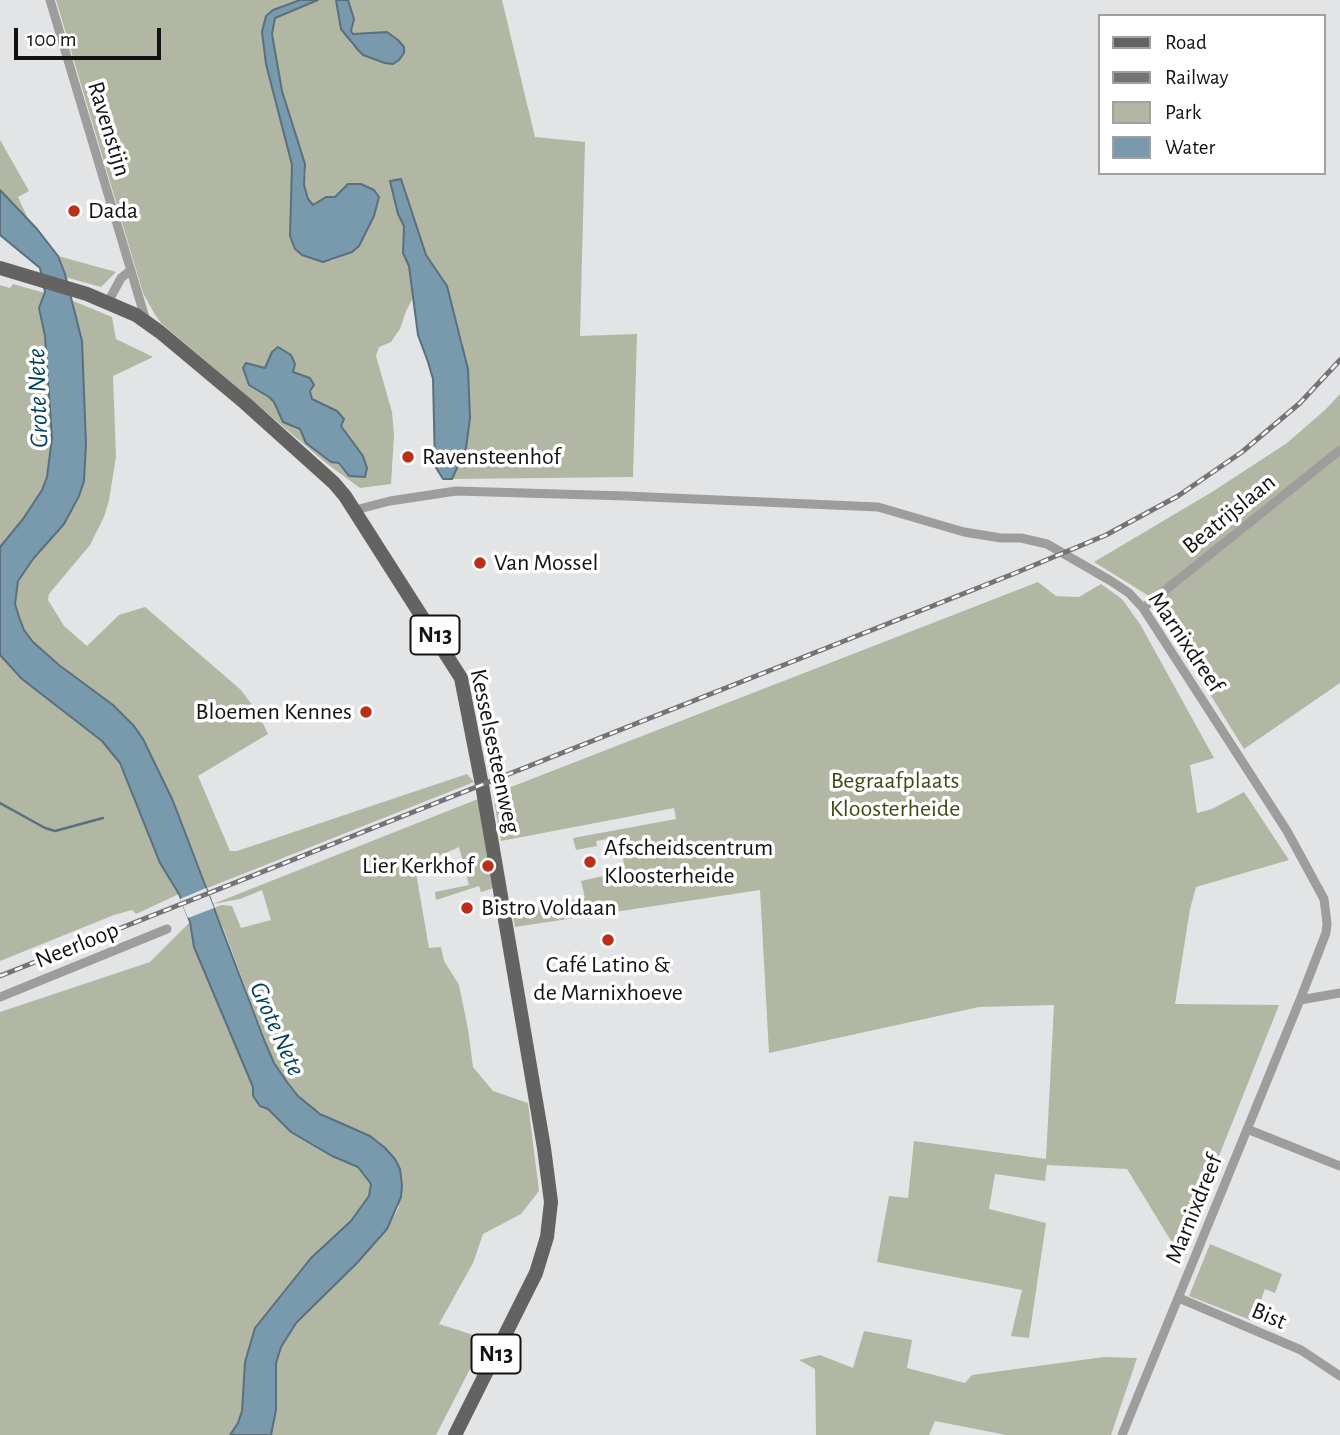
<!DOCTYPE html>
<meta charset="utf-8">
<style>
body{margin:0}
#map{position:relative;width:1340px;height:1435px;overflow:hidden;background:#e3e4e6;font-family:"Alegreya Sans",sans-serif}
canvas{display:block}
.legend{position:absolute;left:1098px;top:14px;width:228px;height:161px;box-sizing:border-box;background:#fff;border:2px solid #a0a0a1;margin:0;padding:9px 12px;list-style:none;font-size:21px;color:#121213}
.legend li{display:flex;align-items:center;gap:14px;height:35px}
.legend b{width:35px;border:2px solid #a0a0a1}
.scale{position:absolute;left:14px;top:28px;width:147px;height:32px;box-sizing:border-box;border:4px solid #121213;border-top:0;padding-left:9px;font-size:21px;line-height:24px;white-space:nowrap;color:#121213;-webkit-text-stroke:5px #fff;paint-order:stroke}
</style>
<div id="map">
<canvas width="1340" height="1435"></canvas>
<ul class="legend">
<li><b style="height:9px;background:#646361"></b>Road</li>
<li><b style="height:9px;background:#747476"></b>Railway</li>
<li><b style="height:19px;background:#b1b7a3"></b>Park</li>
<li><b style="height:19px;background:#7999ad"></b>Water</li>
</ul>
<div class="scale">100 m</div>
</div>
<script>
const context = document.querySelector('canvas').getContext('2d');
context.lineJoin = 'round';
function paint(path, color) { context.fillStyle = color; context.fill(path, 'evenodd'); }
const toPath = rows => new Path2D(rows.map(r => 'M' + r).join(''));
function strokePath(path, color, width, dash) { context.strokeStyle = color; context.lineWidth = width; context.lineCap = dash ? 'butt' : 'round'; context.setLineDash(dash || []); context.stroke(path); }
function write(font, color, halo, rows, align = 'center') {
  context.font = font + ' "Alegreya Sans",sans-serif'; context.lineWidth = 7; context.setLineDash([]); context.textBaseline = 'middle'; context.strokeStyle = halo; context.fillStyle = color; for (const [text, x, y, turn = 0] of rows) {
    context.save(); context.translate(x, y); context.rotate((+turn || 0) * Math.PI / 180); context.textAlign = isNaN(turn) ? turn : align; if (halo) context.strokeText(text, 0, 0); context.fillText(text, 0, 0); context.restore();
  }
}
const green = toPath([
 [56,0,300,0,273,10,266,16,262,32,266,64,292,165,290,236,331,261,352,252,335,197,326,197,313,205,308,199,304,185,306,172,278,75,272,34,275,18,318,0,336,0,351,44,363,55,385,63,398,40,390,36,372,34,353,34,351,31,354,19,348,0,502,0,535,137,585,142,580,336,637,334,633,477,452,479,457,467,463,344,447,286,426,255,401,179,390,182,398,214,404,226,403,253,409,265,414,296,406,311,400,329,391,342,379,347,376,356,392,412,394,435,391,484,360,488,326,463,161,323,154,313,143,293],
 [272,352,293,372,310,378,312,399,337,411,344,419,341,426,363,456,361,478,349,476,338,463,331,462,306,443,300,429,283,422,274,402,261,390,246,364,266,368],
 [0,140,29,191,18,197,28,219,0,190],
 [58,256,116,272,101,287,65,277],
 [13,284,45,293,39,308,45,336,52,438,47,477,41,490,23,519,0,547,0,285,10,288],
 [71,300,112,317,116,339,153,357,113,376,116,457,109,500,104,517,90,545,49,594,48,600,64,626,87,646,119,615,145,607,241,690,258,713,268,734,198,776,230,851,237,851,467,774,474,782,205,889,173,801,143,739,134,726,33,642,24,630,15,605,18,581,33,559,64,524,84,481,86,444,82,341],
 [1340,394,1340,683,1244,749,1149,596,1094,562,1212,492,1287,443,1325,410],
 [1038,582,1056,596,1079,597,1101,584,1122,599,1140,624,1214,758,1190,765,1197,813,1212,809,1244,792,1289,860,1196,887,1190,909,1175,1004,1279,1005,1182,1249,1173,1244,1127,1169,1047,1165,1045,1181,995,1174,989,1209,1046,1223,1029,1338,1011,1336,1022,1290,877,1262,889,1196,908,1198,914,1141,1046,1159,1054,1005,979,1007,769,1053,760,890,515,927,512,912,585,898,581,881,625,871,619,837,596,841,597,846,576,850,573,838,676,819,674,808,501,841,493,794],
 [0,655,22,679,102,741,112,752,127,777,160,863,179,894,136,914,132,910,114,915,0,961],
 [478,799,494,888,481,892,479,886,436,900,435,892,469,885,459,847,415,867,429,948,441,947,444,961,459,985,468,1029,473,1067,493,1091,528,1103,539,1191,521,1214,483,1234,473,1263,439,1324,492,1341,471,1367,436,1435,271,1435,276,1410,276,1363,281,1347,296,1323,357,1263,387,1229,399,1207,400,1169,395,1160,384,1147,308,1106,287,1082,274,1063,224,930,213,908,222,905,232,906,241,928,271,920,262,890,240,899,213,904],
 [190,922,194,947,253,1087,253,1096,259,1106,268,1109,291,1132,332,1156,358,1167,370,1179,371,1184,369,1196,351,1221,311,1258,255,1328,245,1362,242,1411,238,1423,230,1435,0,1435,0,1012,150,962],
 [1210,1244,1282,1274,1275,1293,1265,1289,1253,1321,1189,1296],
 [864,1331,912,1340,907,1368,965,1383,972,1375,1104,1357,1137,1358,1111,1435,1006,1435,935,1421,929,1435,816,1435,815,1369,799,1360,820,1355,853,1368]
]);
const water = toPath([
 [300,0,318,0,275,18,272,34,282,91,305,164,304,185,308,199,313,205,326,197,335,197,348,184,361,184,374,190,379,197,374,216,359,246,352,252,323,262,302,255,295,249,290,236,292,165,266,64,262,32,266,16,273,10,300,0],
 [336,0,348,0,354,19,351,31,353,34,387,32,398,40,404,47,404,53,399,60,393,64,385,63,363,55,358,50,341,29,336,0],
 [401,179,426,255,447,286,468,369,470,418,466,448,452,479,443,479,435,466,433,379,428,362,418,335,409,266,403,253,404,226,398,214,390,181,401,179],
 [0,190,37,229,58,256,65,274,82,341,86,444,84,481,79,496,64,524,33,559,18,581,15,604,19,617,24,630,33,642,59,665,113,705,134,726,143,739,173,801,265,1042,274,1063,287,1082,298,1096,320,1114,370,1136,384,1147,395,1159,400,1169,402,1185,401,1197,387,1229,357,1263,296,1323,281,1347,276,1363,276,1410,271,1435,230,1435,238,1423,242,1411,245,1362,255,1328,311,1258,351,1221,369,1196,371,1184,358,1167,332,1156,291,1132,268,1109,260,1106,253,1096,253,1087,194,947,190,922,179,894,160,863,120,763,102,741,22,679,0,655,0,547,23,519,42,490,47,477,52,438,45,336,39,308,45,292,40,268,0,235,0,190],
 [278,347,291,355,295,364,293,372,310,378,314,385,310,391,312,399,337,411,344,419,341,426,363,456,367,468,365,477,349,476,339,463,331,462,306,443,300,429,283,422,274,402,269,397,249,385,243,368,246,363,265,368,272,352,278,347]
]);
const pier = toPath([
 [206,888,214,908,188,918,180,899]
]);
const stream = toPath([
 [0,803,45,828,55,831,103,818]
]);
const street = toPath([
 [50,0,146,321],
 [108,302,121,278,131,270],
 [355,510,390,501,456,491,626,496,878,507,964,532,1001,538,1021,538,1047,544,1111,581,1129,593,1143,608,1287,831,1324,899,1327,923,1326,933,1300,1000,1122,1435],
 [1143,608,1340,450],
 [0,997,167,929],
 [1300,1000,1340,993],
 [1247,1129,1340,1166],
 [1179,1298,1301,1350,1340,1376]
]);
const primary = toPath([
 [0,268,87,294,136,315,160,332,245,403,334,483,345,496,461,678,482,785,544,1148,551,1202,547,1237,536,1273,455,1435]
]);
const rail = toPath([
 [0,976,1013,574,1106,535,1178,496,1242,452,1300,403,1340,360]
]);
const markers = [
 [74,211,7,"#bb2f17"],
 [408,457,7,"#bb2f17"],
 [480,563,7,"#bb2f17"],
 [366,712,7,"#bb2f17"],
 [590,862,7,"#bb2f17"],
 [488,866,7,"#bb2f17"],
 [467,908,7,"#bb2f17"],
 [608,940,7,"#bb2f17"]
];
const shields = [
 [435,635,49],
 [496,1354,49]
];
const shieldNames = [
 ["N13",435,635],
 ["N13",496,1354]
];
const streetNames = [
 ["Ravenstijn",109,129,73],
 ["Beatrijslaan",1229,514,-39],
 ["Marnixdreef",1186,642,56],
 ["Kesselsesteenweg",495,751,78],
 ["Neerloop",77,945,-22],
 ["Marnixdreef",1194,1209,-68],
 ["Bist",1269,1316,23]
];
const poiNames = [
 ["Dada",88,211],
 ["Ravensteenhof",422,457],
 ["Van Mossel",494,563],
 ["Bloemen Kennes",352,712,"right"],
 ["Afscheidscentrum",604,848],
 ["Kloosterheide",604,876],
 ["Lier Kerkhof",474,866,"right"],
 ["Bistro Voldaan",481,908],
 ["Café Latino &",608,965,"center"],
 ["de Marnixhoeve",608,993,"center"]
];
const parkNames = [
 ["Begraafplaats",895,781],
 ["Kloosterheide",895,809]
];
const waterNames = [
 ["Grote Nete",38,398,-92],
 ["Grote Nete",277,1029,66]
];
paint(green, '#b1b7a3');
paint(water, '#7999ad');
strokePath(water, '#5a707f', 2);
paint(pier, '#e3e4e6');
strokePath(stream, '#5a707f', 2.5);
strokePath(street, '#9e9d9c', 9);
strokePath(primary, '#646361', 14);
strokePath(rail, '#747476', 5);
strokePath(rail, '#fff', 2.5, [8]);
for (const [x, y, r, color] of markers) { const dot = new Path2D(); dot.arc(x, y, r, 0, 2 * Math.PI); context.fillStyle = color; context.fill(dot); strokePath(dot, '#fff', 2.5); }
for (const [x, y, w] of shields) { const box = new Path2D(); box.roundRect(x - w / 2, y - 19.5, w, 39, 5); context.fillStyle = '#fff'; context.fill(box); strokePath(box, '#121213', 2); }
write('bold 23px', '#121213', null, shieldNames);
write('24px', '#121213', '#fff', streetNames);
write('24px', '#121213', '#fff', poiNames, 'left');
write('24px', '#3e4a16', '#fff', parkNames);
write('italic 26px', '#003f5c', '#fff', waterNames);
</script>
